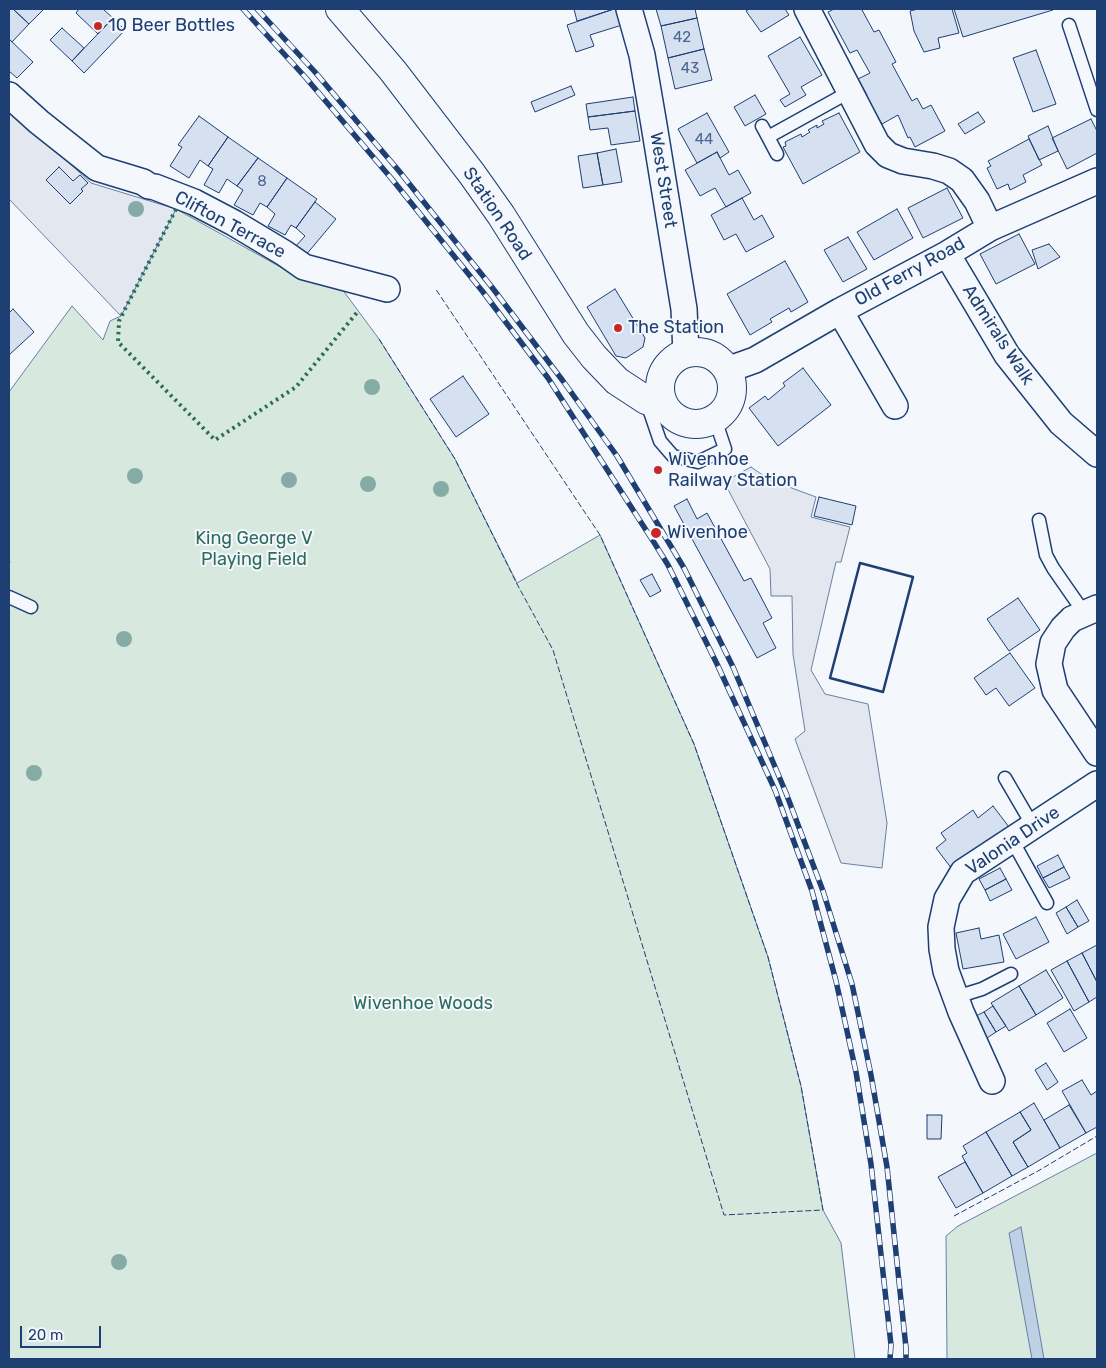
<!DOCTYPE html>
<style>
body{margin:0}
#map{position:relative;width:1106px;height:1368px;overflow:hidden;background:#f4f7fb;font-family:Rubik,sans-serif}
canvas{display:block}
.frame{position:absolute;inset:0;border:10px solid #1d3f73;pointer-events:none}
.scale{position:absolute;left:20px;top:1326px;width:81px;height:22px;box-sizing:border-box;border:2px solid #1d3f73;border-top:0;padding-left:6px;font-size:15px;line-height:18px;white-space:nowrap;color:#1d3f73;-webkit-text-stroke:4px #f4f7fb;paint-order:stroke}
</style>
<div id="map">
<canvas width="1106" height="1368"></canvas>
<div class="frame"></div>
<div class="scale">20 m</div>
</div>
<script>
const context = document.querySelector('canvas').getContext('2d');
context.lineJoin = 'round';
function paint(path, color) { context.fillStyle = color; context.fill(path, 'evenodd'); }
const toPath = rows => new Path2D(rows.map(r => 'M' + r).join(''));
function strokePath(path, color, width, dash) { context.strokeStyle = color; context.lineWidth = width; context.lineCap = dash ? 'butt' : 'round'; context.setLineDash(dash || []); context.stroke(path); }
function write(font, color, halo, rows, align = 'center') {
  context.font = font + ' Rubik,sans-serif'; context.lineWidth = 4; context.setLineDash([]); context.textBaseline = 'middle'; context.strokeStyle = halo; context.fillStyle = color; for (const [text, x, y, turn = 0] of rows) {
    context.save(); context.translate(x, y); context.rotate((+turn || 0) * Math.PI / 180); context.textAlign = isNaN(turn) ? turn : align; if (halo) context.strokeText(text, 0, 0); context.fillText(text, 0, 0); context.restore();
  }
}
const green = toPath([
 [176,209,302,279,342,289,379,339,455,459,517,583,600,535,694,744,768,957,801,1086,823,1210,841,1243,855,1359,9,1359,9,566,10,561,9,560,9,392,72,306,103,340,110,321,121,316,176,209],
 [1097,1153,1097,1359,947,1359,946,1236,958,1226,1097,1153]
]);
const parking = toPath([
 [9,110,29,126,91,183,176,209,121,316,9,199,9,110],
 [751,467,770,480,816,497,811,517,850,527,841,562,836,562,811,670,825,694,868,704,887,823,882,868,841,863,795,739,805,731,793,654,792,596,771,596,770,569,724,482,751,467]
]);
const water = toPath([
 [1021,1227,1044,1359,1032,1359,1009,1233,1021,1227]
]);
const building = toPath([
 [9,9,13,9,29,24,12,42,9,39,9,9],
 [13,9,44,9,29,24,13,9],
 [79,9,103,9,113,18,98,34,76,13,79,9],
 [574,9,614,9,577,21,574,9],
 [614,9,617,9,622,25,590,35,594,46,576,52,567,25,614,9],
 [656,9,695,9,697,18,661,26,656,9],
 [749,9,785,9,789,15,761,32,746,11,749,9],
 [834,9,865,9,862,10,874,32,879,30,896,62,892,64,912,101,917,98,923,109,931,105,945,131,915,147,910,137,908,138,898,115,882,124,865,97,867,95,858,79,870,73,857,50,850,53,828,12,834,9],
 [918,9,952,9,959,33,938,38,940,48,924,52,914,31,910,11,918,9],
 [954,9,1052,9,1053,10,963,37,954,9],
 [113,18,125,30,84,73,72,61,113,18],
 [697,18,704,49,668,58,661,26,697,18],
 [62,28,84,48,72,61,50,40,62,28],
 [800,37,822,75,801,87,806,95,785,107,780,100,790,94,768,56,800,37],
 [9,39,33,62,17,78,9,71,9,39],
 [704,49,712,80,675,89,668,58,704,49],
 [1036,50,1056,104,1033,112,1013,58,1036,50],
 [571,86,575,95,535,112,531,102,571,86],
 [755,95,766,114,745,126,734,107,755,95],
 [633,97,635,111,588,117,586,104,633,97],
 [635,111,640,141,611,145,608,128,590,130,588,117,635,111],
 [978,112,985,122,965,134,958,124,978,112],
 [707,113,729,152,720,158,717,152,697,163,678,129,707,113],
 [839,113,860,152,803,184,783,147,786,146,785,142,801,134,802,137,810,132,808,130,817,125,817,128,824,124,822,121,839,113],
 [199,116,228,137,208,166,200,160,189,178,170,166,182,147,178,145,199,116],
 [1091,119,1097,131,1097,153,1067,169,1052,138,1091,119],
 [1048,126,1058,151,1039,160,1028,136,1048,126],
 [228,137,258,158,237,186,227,179,219,193,204,185,213,169,208,166,228,137],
 [1029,139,1042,165,1023,175,1026,182,1010,190,1008,184,997,189,987,168,991,166,988,161,1029,139],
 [616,149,622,182,603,185,597,153,616,149],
 [717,152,729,175,738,170,751,193,726,207,715,188,700,196,685,170,717,152],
 [597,153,603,185,583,188,578,156,597,153],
 [258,158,287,178,267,207,260,203,253,215,234,205,243,190,237,186,258,158],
 [59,167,73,181,80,175,88,183,81,189,83,191,70,204,46,180,59,167],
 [287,178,317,199,296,228,291,225,285,235,268,226,275,214,267,207,287,178],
 [947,188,963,218,923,238,908,208,947,188],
 [742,198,754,220,762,215,774,237,746,252,736,234,724,240,711,215,742,198],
 [315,202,336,219,305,256,295,247,305,236,296,228,315,202],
 [897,209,913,238,874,260,857,232,897,209],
 [1019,234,1035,264,996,284,980,254,1019,234],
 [848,237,867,269,843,282,824,250,848,237],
 [1049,244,1060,257,1038,269,1032,250,1049,244],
 [785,261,808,302,791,312,789,308,770,319,772,322,750,335,727,294,785,261],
 [615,289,645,338,643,347,626,358,616,356,587,307,615,289],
 [13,309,34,332,9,355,9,313,13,309],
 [803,368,831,405,778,446,749,408,765,396,768,400,785,386,783,383,803,368],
 [463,376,489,414,456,437,430,399,463,376],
 [819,497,856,506,852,525,814,516,819,497],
 [687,499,697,519,707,513,744,581,751,578,772,618,763,623,776,648,757,658,674,506,687,499],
 [652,574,661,591,650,597,640,580,652,574],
 [1018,598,1040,630,1009,651,987,619,1018,598],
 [1010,653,1035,688,1009,706,996,688,986,695,974,678,1010,653],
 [993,806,1009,827,952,869,936,848,946,840,941,833,973,810,978,818,993,806],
 [1058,855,1064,867,1043,878,1037,866,1058,855],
 [1064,867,1070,878,1049,888,1043,878,1064,867],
 [1000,868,1006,879,985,890,979,879,1000,868],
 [1006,879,1012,890,990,901,985,890,1006,879],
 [1077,900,1089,921,1078,927,1066,907,1077,900],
 [1066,907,1078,927,1067,934,1056,913,1066,907],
 [1036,917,1049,942,1016,959,1003,934,1036,917],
 [979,928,981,939,999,935,1004,962,963,969,956,933,979,928],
 [1097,945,1097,982,1082,953,1097,945],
 [1082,953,1097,982,1097,997,1089,1002,1067,961,1082,953],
 [1067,961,1089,1002,1074,1011,1051,970,1067,961],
 [1046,970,1063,998,1036,1015,1019,986,1046,970],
 [1019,986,1036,1015,1009,1031,991,1003,1019,986],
 [993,1006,1006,1026,996,1032,984,1012,993,1006],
 [1070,1009,1087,1038,1064,1052,1047,1023,1070,1009],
 [984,1012,996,1032,987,1038,974,1017,984,1012],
 [1046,1063,1058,1082,1047,1090,1035,1070,1046,1063],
 [1082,1080,1091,1095,1097,1091,1097,1127,1086,1133,1062,1091,1082,1080],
 [1034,1103,1060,1148,1028,1167,1013,1142,1031,1130,1020,1112,1034,1103],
 [1069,1105,1086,1133,1060,1148,1044,1120,1069,1105],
 [1020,1112,1031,1130,1013,1142,1028,1167,1012,1176,986,1132,1020,1112],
 [927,1115,942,1115,941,1139,927,1139,927,1115],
 [986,1132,1012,1176,983,1193,962,1156,967,1153,963,1146,986,1132],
 [965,1162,983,1193,956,1208,938,1177,965,1162]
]);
const lane = toPath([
 [1069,25,1097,110],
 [762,126,768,137,851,91],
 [768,137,777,154],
 [646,400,660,441,673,456,698,462,725,449,715,419],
 [1039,520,1046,555,1053,568,1085,614],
 [9,597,31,607],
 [1005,778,1033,826],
 [1012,840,1047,903],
 [956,997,982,989,1011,974]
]);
const street = toPath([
 [629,9,642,55,654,125,684,309,686,353],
 [807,9,877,144,888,155,903,161,933,166,949,171,962,180,977,201,990,228],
 [9,95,39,122,97,168,143,182,149,186,155,187,194,202,234,223,284,253,304,267,387,289],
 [947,254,1007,355,1061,423,1097,454],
 [840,311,895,406],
 [727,370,755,360,840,311,947,254,990,228,1097,181],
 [1097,608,1072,619,1063,628,1053,643,1049,664,1055,690,1097,753],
 [992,1081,961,1012,946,971,942,949,941,927,947,899,963,872,1097,784]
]);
const secondary = toPath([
 [340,9,393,71,472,174,501,215,576,334,594,357,617,381,646,400,663,405],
 '660 388a36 36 0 1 1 72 0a36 36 0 1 1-72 0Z'
]);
const rail = toPath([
 [243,9,306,78,391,178,483,292,548,378,655,544,668,565,717,664,775,790,812,891,836,981,856,1072,871,1164,891,1345,890,1359],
 [257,9,315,72,399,171,491,286,563,381,617,456,666,538,684,568,733,667,786,793,823,891,852,984,871,1075,887,1167,906,1348,906,1359]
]);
const hedge = toPath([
 [176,209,119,321,118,342,215,440,296,387,359,310]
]);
const fence = toPath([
 [379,339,455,459,517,584,553,650,724,1215,823,1210,801,1086,768,957,694,744,600,535,435,288],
 [954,1216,1038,1171,1097,1136]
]);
const wall = toPath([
 [860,563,913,577,883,692,830,678,860,563]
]);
const trees = [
 [136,209],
 [372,387],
 [135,476],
 [289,480],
 [368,484],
 [441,489],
 [124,639],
 [34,773],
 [119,1262]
];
const markers = [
 [98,26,5,"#c62828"],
 [618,328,5,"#c62828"],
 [658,470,5,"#c62828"],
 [656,533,6,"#c62828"]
];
const numberNames = [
 ["42",682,38],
 ["43",690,69],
 ["44",704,140],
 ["8",262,182]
];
const poiNames = [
 ["10 Beer Bottles",108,26],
 ["The Station",628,328],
 ["Wivenhoe",668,460],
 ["Railway Station",668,481],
 ["Wivenhoe",667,533]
];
const streetNames = [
 ["West Street",663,180,81],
 ["Station Road",497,214,56],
 ["Clifton Terrace",230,225,28],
 ["Old Ferry Road",910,272,-29],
 ["Admirals Walk",998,335,57],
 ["Valonia Drive",1013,841,-34]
];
const parkNames = [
 ["King George V",254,539],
 ["Playing Field",254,560],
 ["Wivenhoe Woods",423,1004]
];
paint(green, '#d7e8df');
strokePath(green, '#687fa3', 1);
paint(parking, '#e3e8f0');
strokePath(parking, '#687fa3', 1);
paint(water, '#bed0e5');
strokePath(water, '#687fa3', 1);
paint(building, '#d5e0f0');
strokePath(building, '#1d3f73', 1);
strokePath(lane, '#1d3f73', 15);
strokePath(street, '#1d3f73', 28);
strokePath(secondary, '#1d3f73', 30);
strokePath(lane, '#f4f7fb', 12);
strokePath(street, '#f4f7fb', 25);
strokePath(secondary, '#f4f7fb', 28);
strokePath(rail, '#1d3f73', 5.5);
strokePath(rail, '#f4f7fb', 4, [11]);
strokePath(hedge, '#2c6c60', 4, [2.5, 4]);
strokePath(fence, '#1d3f73', 1, [6, 2.5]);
strokePath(wall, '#1d3f73', 2.5);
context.fillStyle = '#86aba6';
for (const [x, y] of trees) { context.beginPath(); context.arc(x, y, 8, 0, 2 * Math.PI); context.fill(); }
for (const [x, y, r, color] of markers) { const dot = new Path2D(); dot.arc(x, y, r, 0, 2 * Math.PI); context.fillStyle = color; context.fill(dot); strokePath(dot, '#f4f7fb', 2); }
write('15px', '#4b6792', null, numberNames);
write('18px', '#1d3f73', '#f4f7fb', poiNames, 'left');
write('18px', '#1d3f73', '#f4f7fb', streetNames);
write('18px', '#2c6c60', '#f4f7fb', parkNames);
</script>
